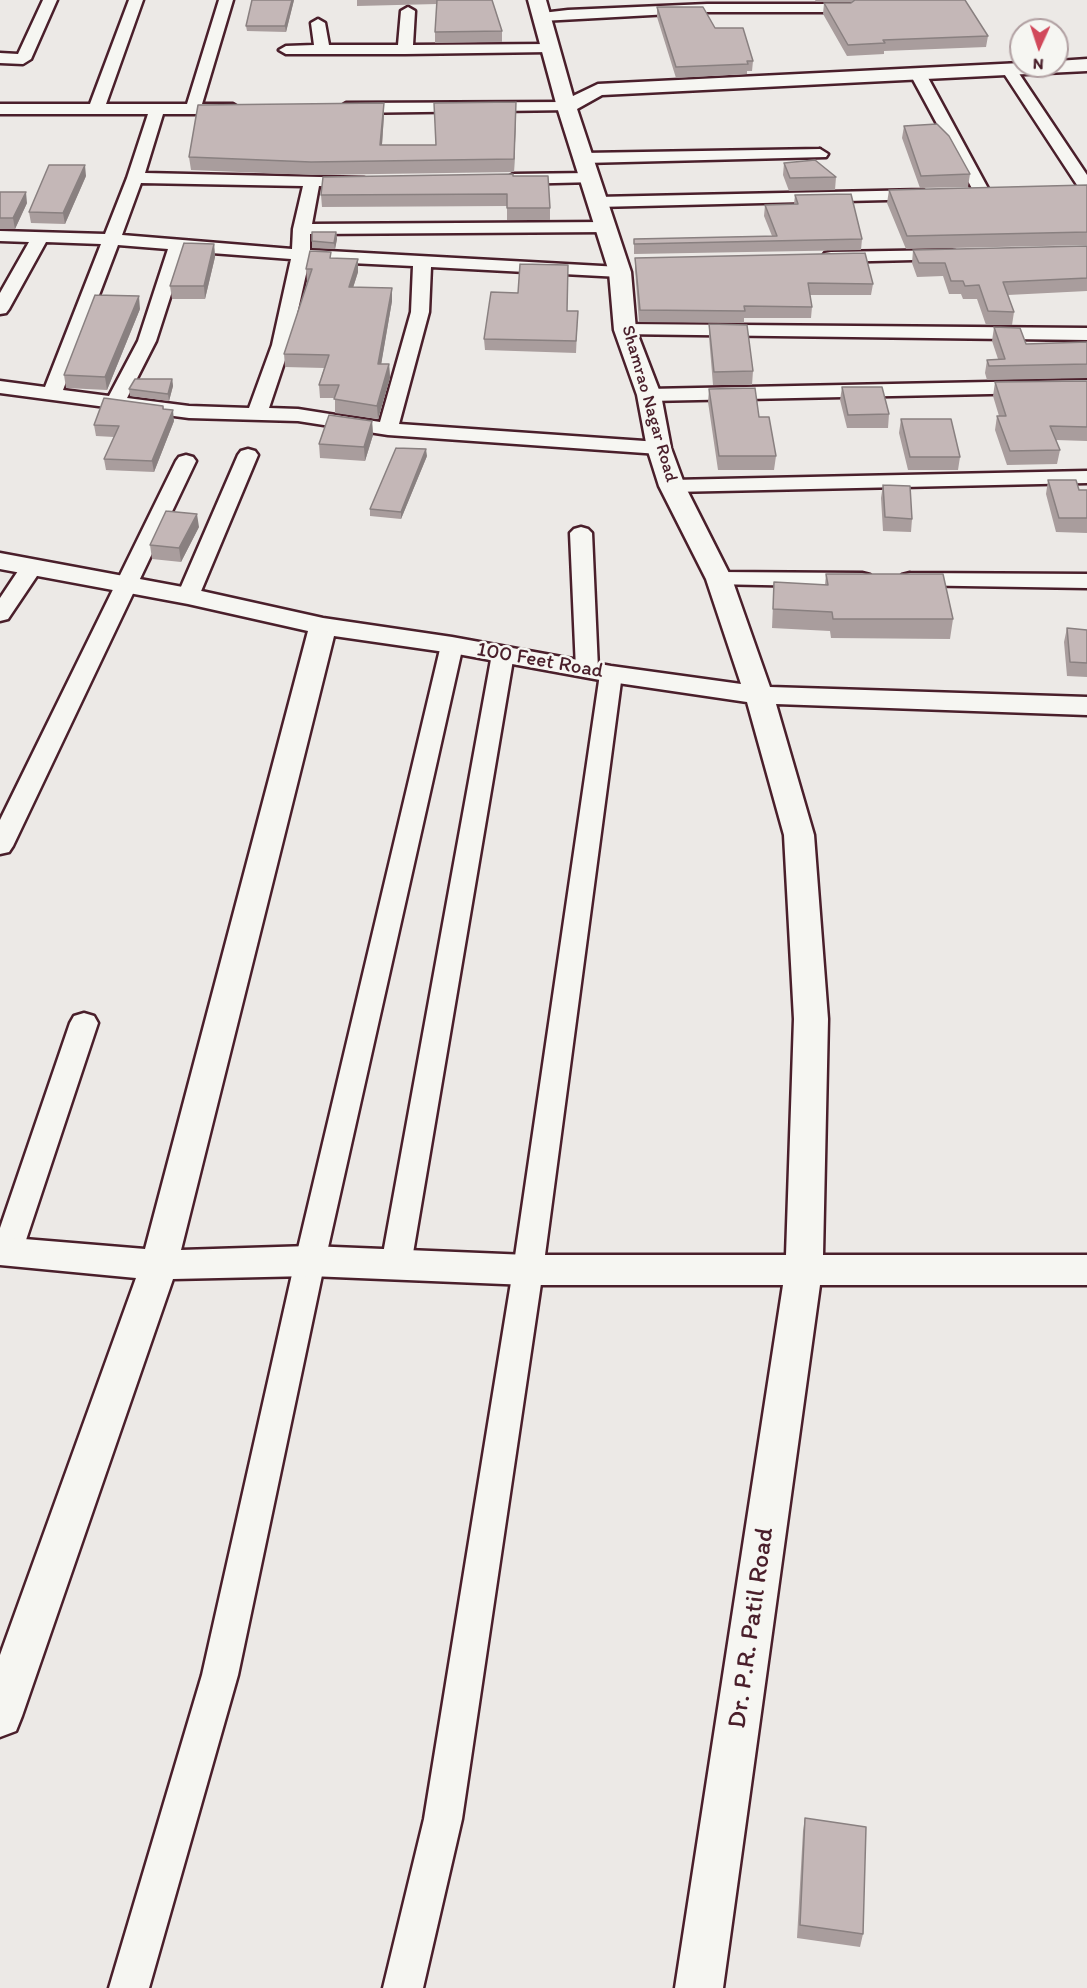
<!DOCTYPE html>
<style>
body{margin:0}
#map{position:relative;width:1087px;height:1988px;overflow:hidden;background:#ece9e6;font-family:Itim,sans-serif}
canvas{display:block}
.north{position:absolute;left:1009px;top:18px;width:60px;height:60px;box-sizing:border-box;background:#f6f6f2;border:2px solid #b1a0a2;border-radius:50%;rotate:183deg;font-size:16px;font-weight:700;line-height:24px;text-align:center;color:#4a1f2b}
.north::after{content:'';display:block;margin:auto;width:21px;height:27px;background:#d1495b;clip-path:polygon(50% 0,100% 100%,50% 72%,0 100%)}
</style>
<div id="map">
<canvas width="1087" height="1988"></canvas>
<div class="north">N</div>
</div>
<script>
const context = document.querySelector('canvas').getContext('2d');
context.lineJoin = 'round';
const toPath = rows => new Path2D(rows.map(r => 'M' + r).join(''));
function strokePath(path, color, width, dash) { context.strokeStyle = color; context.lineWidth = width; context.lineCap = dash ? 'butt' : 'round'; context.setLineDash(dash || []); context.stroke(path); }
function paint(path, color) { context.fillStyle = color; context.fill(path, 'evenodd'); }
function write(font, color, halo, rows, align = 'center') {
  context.font = font + ' Itim,sans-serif'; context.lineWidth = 5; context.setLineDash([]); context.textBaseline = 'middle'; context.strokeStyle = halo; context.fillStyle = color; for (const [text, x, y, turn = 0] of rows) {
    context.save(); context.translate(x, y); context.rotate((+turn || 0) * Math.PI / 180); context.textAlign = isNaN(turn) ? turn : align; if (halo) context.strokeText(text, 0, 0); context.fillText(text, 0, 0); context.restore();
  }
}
const street = toPath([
 [43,0,57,0,31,59,23,64,0,63,0,53,18,54,43,0],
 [129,0,143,0,106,104,187,104,219,0,233,0,202,104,233,104,241,109,233,114,163,114,145,173,364,178,366,182,358,187,319,186,312,224,606,222,612,223,615,227,612,231,606,232,310,234,310,250,620,267,626,268,629,272,626,276,620,277,431,267,429,312,399,424,659,442,666,444,669,448,666,452,659,454,388,435,298,421,189,418,0,393,0,381,45,387,101,244,46,242,9,309,6,313,0,314,0,293,29,242,0,241,0,231,105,234,127,178,148,114,0,114,0,104,90,104,129,0],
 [141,183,303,186,293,229,292,249,122,235,141,183],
 [118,245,168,249,138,341,109,396,63,390,118,245],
 [185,251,291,259,272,345,249,408,189,406,127,398,156,341,185,251],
 [309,261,413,266,411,312,380,422,298,409,269,408,290,345,309,261],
 [707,4,850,4,857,8,850,12,707,12,542,21,535,17,542,13,568,10,707,4],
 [408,7,415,11,413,45,550,44,557,48,550,52,405,54,286,54,279,50,286,46,314,45,311,23,318,19,325,23,329,45,398,45,401,11,408,7],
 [1009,64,1014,66,1087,175,1087,193,1079,188,1001,69,1009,64],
 [918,69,926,74,991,194,989,198,977,198,975,194,910,74,918,69],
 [567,102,573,104,575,107,573,110,346,113,338,108,346,103,567,102],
 [820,149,828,154,826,157,584,163,576,158,584,153,820,149],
 [590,173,598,178,596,182,513,184,505,179,513,174,590,173],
 [923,190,931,195,929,199,597,207,591,206,589,202,591,198,597,197,923,190],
 [949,250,955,251,958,255,955,259,831,262,825,261,822,257,825,253,831,252,949,250],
 [625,324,1087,328,1087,340,618,334,616,330,618,326,625,324],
 [1087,380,1087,392,649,401,642,399,639,395,642,391,649,389,1087,380],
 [248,449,255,451,258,455,199,596,196,601,188,603,180,601,177,596,238,455,241,451,248,449],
 [186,455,193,457,196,461,13,846,9,852,0,854,0,820,176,461,179,457,186,455],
 [1087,471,1087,483,672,492,665,490,662,486,665,482,672,480,1087,471],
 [581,527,588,529,592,533,598,669,595,674,587,676,579,674,576,669,570,533,574,529,581,527],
 [32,561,40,562,43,567,8,619,0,621,0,598,24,562,32,561],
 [719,572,862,573,870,575,873,580,870,585,862,587,711,584,708,579,711,574,719,572],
 [910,573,1087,574,1087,588,902,585,899,580,902,575,910,573],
 [452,638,460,640,463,645,325,1261,238,1675,149,1988,109,1988,202,1675,295,1261,441,645,444,640,452,638],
 [503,647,511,649,514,654,411,1265,407,1273,396,1277,385,1273,381,1265,492,654,495,649,503,647],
 [611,667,619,669,622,674,543,1270,462,1819,423,1988,383,1988,424,1819,513,1270,600,674,603,669,611,667],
 [84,1013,94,1016,98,1023,22,1252,18,1260,7,1264,0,1262,0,1228,70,1023,74,1016,84,1013]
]);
const secondary = toPath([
 [528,0,546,0,573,96,598,84,1021,63,1021,66,1057,66,1057,61,1087,59,1087,71,602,95,577,109,631,272,636,330,661,395,671,448,685,486,732,579,770,687,1087,697,1087,715,776,704,814,835,828,1019,823,1255,1087,1255,1087,1285,820,1285,723,1988,675,1988,783,1285,528,1285,310,1276,173,1279,22,1716,16,1731,0,1737,0,1655,136,1278,0,1265,0,1237,145,1249,308,631,188,604,0,569,0,553,188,588,323,618,452,637,611,666,741,684,706,579,659,486,647,448,637,395,614,330,609,272,557,107,528,0],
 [334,636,452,653,611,682,747,702,784,835,794,1019,786,1255,528,1255,310,1246,181,1250,334,636]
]);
const wall = toPath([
 [252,0,294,0,286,32,247,31,246,26],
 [357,0,492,0,502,31,502,42,435,43,435,32,437,4,357,6],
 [815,0,965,0,988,36,986,47,884,51,884,54,847,56,823,14,824,3,852,3,850,2,816,2],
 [657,7,715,28,753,61,752,71,747,71,747,74,676,78,657,17],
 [516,114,514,172,312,175,191,170,189,157,384,115,382,145,436,145],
 [904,126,970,174,968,187,920,188,902,138],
 [784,163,836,177,835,190,789,191,783,175],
 [86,176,65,224,31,223,29,212],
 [513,176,550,208,550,220,507,220,507,206,322,207,321,195],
 [1087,185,1087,245,906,249,887,203,889,190],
 [0,192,27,203,15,229,0,229],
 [795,195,862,239,861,250,634,254,634,239,772,236,764,216,765,205,794,204],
 [312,232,336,232,337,239,335,249,312,248],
 [214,244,215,257,205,299,172,299,170,286],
 [1087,246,1087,291,1008,295,1014,312,1012,325,986,325,977,299,963,299,961,294,949,294,943,276,917,277,912,263,913,250],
 [331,258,358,259,358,272,353,288,392,288,392,301,381,364,389,364,390,378,378,419,335,413,335,398,320,398,319,385,324,368,285,367,284,354,308,282,307,282,306,269],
 [635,258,873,284,871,295,810,295,812,307,811,318,744,318,744,323,639,322,635,269],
 [140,309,107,390,66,388,64,375],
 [567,311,578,311,576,353,485,350,484,339],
 [709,324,753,371,752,385,713,385,709,337],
 [994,327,1026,344,1087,342,1087,378,987,380,985,373,987,360,998,359,992,341],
 [172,379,173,386,169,401,130,396,129,389],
 [1087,381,1087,441,1056,440,1060,450,1057,464,1007,465,995,430,997,416,999,416,993,396,995,382],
 [842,387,889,414,888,428,847,428,840,400],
 [709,389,759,417,776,456,774,470,718,470,708,402],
 [163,406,164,409,174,421,154,472,106,470,104,459,114,437,96,436,94,425],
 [901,419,960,457,958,470,908,470,899,433],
 [372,421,373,435,365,461,320,458,319,444],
 [427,456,401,519,370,516,370,509],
 [1048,480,1079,490,1087,490,1087,533,1056,532,1046,494],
 [883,485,912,519,911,532,883,531,881,498],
 [199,527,181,562,152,559,150,545],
 [826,574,953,619,950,639,831,638,830,631,772,628,774,582,825,585],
 [1067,628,1087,630,1087,677,1067,676,1064,642],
 [805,1818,863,1934,860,1947,797,1938,803,1831]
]);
const shadedWall = toPath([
 [292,0,294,0,286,32,285,26],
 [516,102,516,114,514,172,514,159],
 [384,103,384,115,381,158,380,145],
 [85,165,86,176,65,224,63,213],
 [26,192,27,203,15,229,13,218],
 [336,232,337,239,335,249,334,243],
 [214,244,215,257,205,299,204,286],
 [358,259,358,272,349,300,349,287],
 [392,288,392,301,379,377,378,364],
 [139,296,140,309,107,390,105,377],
 [389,364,390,378,378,419,377,406],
 [172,379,173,386,169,401,168,394],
 [173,410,174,421,154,472,152,461],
 [372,421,373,435,365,461,364,447],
 [426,449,427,456,401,519,401,512],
 [197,514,199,527,181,562,179,548]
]);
const building = toPath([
 [252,0,292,0,285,26,246,26,252,0],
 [437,0,492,0,502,31,435,32,437,0],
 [855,0,965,0,988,36,883,40,885,43,848,45,824,3,851,3,855,0],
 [657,7,703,7,715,28,743,28,753,61,747,61,748,64,676,67,657,7],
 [516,102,514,159,311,162,189,157,198,105,384,103,380,145,436,145,434,103,516,102],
 [937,124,949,136,970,174,921,176,904,126,937,124],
 [815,160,836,177,790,178,784,163,815,160],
 [49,165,85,165,63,213,29,212,49,165],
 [513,174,513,176,548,176,550,208,507,208,507,194,321,195,323,177,513,174],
 [1087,185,1087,232,907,236,889,190,1087,185],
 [0,192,26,192,13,218,0,218,0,192],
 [851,194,862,239,634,244,634,239,777,236,765,205,798,204,795,195,851,194],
 [312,232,336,232,334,243,312,241,312,232],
 [184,243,214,244,204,286,170,286,184,243],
 [1087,246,1087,278,1003,282,1014,312,988,311,979,285,965,286,963,281,951,281,945,263,919,263,913,250,1087,246],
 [310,251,331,252,330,258,358,259,349,287,392,288,378,364,389,364,377,406,334,399,339,385,319,385,329,355,284,354,312,269,306,269,310,251],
 [865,253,873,284,808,283,812,307,744,306,745,311,640,310,635,258,865,253],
 [520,264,568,265,567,311,578,311,576,341,484,339,491,292,518,293,520,264],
 [95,295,139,296,105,377,64,375,95,295],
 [709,324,747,325,753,371,714,372,709,324],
 [994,327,1020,328,1026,344,1087,342,1087,364,989,366,987,360,1005,359,994,327],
 [135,379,172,379,168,394,129,389,135,379],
 [1087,381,1087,427,1050,426,1060,450,1010,451,997,416,1006,416,995,382,1087,381],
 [842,387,882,387,889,414,848,415,842,387],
 [755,388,759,417,769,417,776,456,719,456,709,389,755,388],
 [104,398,163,406,163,409,173,410,152,461,104,459,119,426,94,425,104,398],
 [329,415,372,421,364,447,319,444,329,415],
 [901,419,951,419,960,457,910,457,901,419],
 [396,448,426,449,401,512,370,509,396,448],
 [1048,480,1076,480,1079,490,1087,490,1087,518,1059,518,1048,480],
 [883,485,910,486,912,519,885,517,883,485],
 [166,511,197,514,179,548,150,545,166,511],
 [826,574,943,574,953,619,833,619,832,612,773,609,774,582,828,585,826,574],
 [1067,628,1087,630,1087,663,1070,662,1067,628],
 [805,1818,866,1827,863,1934,800,1925,805,1818]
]);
const farStreetnames = [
 ["Shamrao Nagar Road",649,404,74]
];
const streetNames = [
 ["100 Feet Road",540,661,10]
];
const nearStreetnames = [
 ["Dr. P.R. Patil Road",752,1628,-82]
];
strokePath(street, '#4a1f2b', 5);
strokePath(secondary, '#4a1f2b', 5);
paint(street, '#f6f6f2');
paint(secondary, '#f6f6f2');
paint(wall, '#a99d9d');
paint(shadedWall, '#898080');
paint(building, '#c4b7b7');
strokePath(building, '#898080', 1.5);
write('18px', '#4a1f2b', '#f6f6f2', farStreetnames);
write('21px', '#4a1f2b', '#f6f6f2', streetNames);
write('26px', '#4a1f2b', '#f6f6f2', nearStreetnames);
</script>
